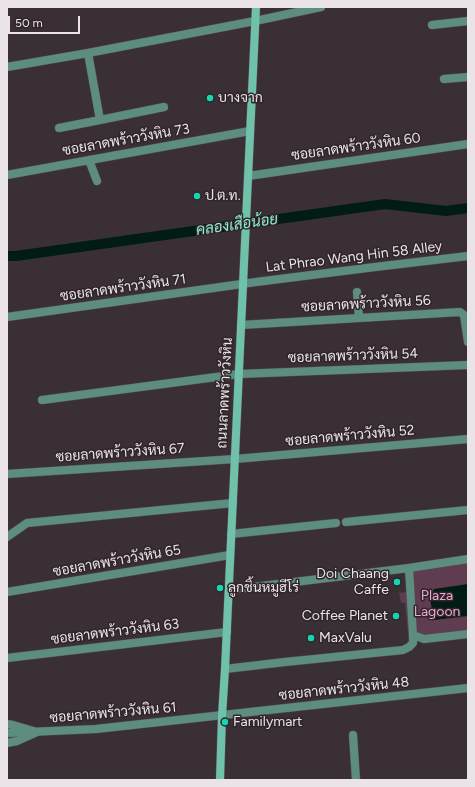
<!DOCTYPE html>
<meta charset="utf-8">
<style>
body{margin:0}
#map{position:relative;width:475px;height:787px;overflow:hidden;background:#392f34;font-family:Figtree,sans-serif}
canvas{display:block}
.frame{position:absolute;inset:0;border:8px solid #eae3e7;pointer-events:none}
.scale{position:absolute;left:8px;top:16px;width:72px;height:18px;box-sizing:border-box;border:2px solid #eae3e7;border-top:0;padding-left:5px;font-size:12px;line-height:14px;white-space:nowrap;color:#eae3e7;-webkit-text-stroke:3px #2f252a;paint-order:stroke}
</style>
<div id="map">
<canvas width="475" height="787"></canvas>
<div class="frame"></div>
<div class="scale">50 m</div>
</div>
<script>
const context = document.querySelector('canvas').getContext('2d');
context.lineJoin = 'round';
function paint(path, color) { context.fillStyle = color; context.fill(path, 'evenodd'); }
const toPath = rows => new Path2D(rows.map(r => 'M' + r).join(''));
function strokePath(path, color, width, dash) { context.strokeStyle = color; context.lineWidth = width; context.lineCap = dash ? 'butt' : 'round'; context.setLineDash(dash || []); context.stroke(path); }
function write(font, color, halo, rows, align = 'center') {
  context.font = font + ' Figtree,Sarabun,sans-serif'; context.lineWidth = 3; context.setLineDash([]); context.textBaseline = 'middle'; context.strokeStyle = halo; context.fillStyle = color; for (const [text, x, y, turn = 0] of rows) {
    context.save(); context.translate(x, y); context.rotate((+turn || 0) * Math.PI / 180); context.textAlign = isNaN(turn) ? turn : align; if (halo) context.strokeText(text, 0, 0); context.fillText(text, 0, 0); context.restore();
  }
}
const green = toPath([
 [468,561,468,634,420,638,409,642,405,603,401,603,399,593,406,592,410,576,404,571]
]);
const water = toPath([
 [468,584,468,616,434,620,430,599,434,589]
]);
const canal = toPath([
 [7,256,16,256,385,204,446,211,468,208]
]);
const minor = toPath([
 [432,25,468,21],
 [7,67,88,53,255,21,321,7],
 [444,79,468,77],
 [100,120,164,107],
 [59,128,100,120,88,53],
 [89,160,97,181],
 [7,175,250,131],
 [248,176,468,144],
 [357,292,359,318],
 [7,317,256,282,375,267,468,256],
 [241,325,460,312,464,315,468,342],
 [42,400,239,374,468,365],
 [7,474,235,459,468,439],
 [346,522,468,510],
 [231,534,336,523],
 [7,537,27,523,233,503],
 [229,590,409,568,468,559],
 [7,592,230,555],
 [413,635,424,639,468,634],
 [7,658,227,632],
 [225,669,285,662,403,650,409,647,413,643,413,635,409,568],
 [7,724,13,725,37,732,17,741,7,743],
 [353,735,356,780]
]);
const tertiary = toPath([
 [7,733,96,729,468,688]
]);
const secondary = toPath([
 [220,780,222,716,225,669,256,7]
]);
const markers = [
 [210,98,4,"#16d5b3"],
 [197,196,4,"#16d5b3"],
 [397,582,4,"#16d5b3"],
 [220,588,4,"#16d5b3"],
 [396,616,4,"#16d5b3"],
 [311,638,4,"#16d5b3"],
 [225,722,4,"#16d5b3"]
];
const poiNames = [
 ["บางจาก",218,98],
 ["ป.ต.ท.",205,196],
 ["Doi Chaang",389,574,"right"],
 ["Caffe",389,590,"right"],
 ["ลูกชิ้นหมูฮีโร่",228,588],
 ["Coffee Planet",388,616,"right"],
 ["MaxValu",319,638],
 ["Familymart",233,722]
];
const streetNames = [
 ["ซอยลาดพร้าววังหิน 73",126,140,-10],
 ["ซอยลาดพร้าววังหิน 60",356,147,-8],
 ["Lat Phrao Wang Hin 58 Alley",354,257,-7],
 ["ซอยลาดพร้าววังหิน 71",123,288,-8],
 ["ซอยลาดพร้าววังหิน 56",366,304,-3],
 ["ซอยลาดพร้าววังหิน 54",353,356,-2],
 ["ถนนลาดพร้าววังหิน",225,393,-87],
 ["ซอยลาดพร้าววังหิน 52",350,436,-5],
 ["ซอยลาดพร้าววังหิน 67",120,453,-4],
 ["ซอยลาดพร้าววังหิน 65",117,561,-10],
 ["ซอยลาดพร้าววังหิน 63",115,632,-7],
 ["ซอยลาดพร้าววังหิน 48",344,689,-6],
 ["ซอยลาดพร้าววังหิน 61",113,713,-5]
];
const parkNames = [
 ["Plaza",437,596],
 ["Lagoon",437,612]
];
const waterNames = [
 ["คลองเสือน้อย",237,225,-8]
];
paint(green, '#603c51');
paint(water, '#001c15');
strokePath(canal, '#001c15', 10);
strokePath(minor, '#554c51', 9);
strokePath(tertiary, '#554c51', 9);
strokePath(secondary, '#554c51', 9);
strokePath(minor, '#5d8d80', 8);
strokePath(tertiary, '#5d8d80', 8);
strokePath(secondary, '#70c1ac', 8);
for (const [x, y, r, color] of markers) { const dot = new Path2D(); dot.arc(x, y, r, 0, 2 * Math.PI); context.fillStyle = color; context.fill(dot); strokePath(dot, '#2f252a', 1.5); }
write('14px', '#eae3e7', '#2f252a', poiNames, 'left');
write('14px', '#eae3e7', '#2f252a', streetNames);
write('14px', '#eda8d0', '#2f252a', parkNames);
write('italic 15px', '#8eebd3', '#2f252a', waterNames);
</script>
